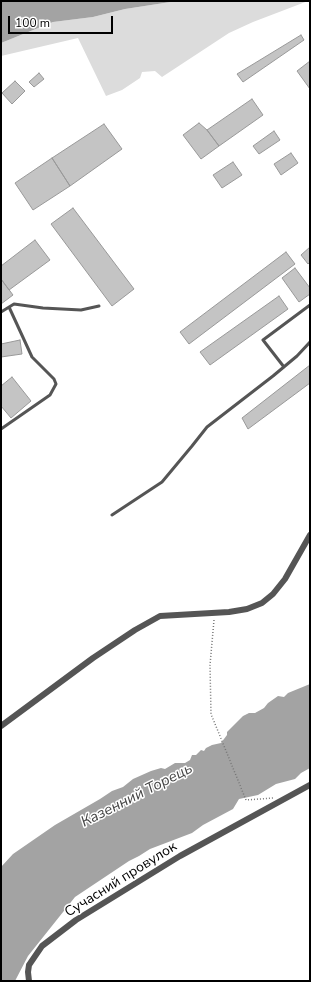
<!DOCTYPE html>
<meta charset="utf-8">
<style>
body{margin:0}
#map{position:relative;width:311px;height:982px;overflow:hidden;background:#fff;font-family:"Nunito Sans",sans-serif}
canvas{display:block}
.frame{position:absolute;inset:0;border:2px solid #000;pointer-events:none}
.scale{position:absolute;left:8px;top:16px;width:105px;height:18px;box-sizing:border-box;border:2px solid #000;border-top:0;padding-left:5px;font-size:12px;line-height:14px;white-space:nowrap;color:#000;-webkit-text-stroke:3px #fff;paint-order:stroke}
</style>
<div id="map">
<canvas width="311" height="982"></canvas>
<div class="frame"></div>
<div class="scale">100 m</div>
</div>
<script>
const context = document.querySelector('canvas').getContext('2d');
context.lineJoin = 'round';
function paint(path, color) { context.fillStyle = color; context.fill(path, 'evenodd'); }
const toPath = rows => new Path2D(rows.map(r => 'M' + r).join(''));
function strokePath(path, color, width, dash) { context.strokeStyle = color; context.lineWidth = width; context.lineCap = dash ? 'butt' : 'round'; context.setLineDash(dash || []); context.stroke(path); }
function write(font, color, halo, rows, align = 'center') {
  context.font = font + ' "Nunito Sans",sans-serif'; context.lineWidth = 3; context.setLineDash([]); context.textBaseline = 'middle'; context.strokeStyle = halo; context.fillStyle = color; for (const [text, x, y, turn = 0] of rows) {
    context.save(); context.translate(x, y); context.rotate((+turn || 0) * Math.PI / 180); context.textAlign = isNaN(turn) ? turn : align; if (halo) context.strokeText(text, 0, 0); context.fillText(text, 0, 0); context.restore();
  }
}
const green = toPath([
 [177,1,308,1,253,22,229,33,162,77,155,71,142,72,140,78,122,90,106,96,78,38,1,56,1,43,53,22,93,17,125,9]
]);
const water = toPath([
 [1,1,177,1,125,9,93,17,53,22,1,43],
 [310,684,310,768,301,773,295,779,276,784,258,795,239,799,233,809,203,825,192,833,150,849,139,856,129,861,75,897,28,956,15,981,1,981,1,867,13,854,55,825,100,799,112,791,123,787,133,779,151,771,161,768,165,769,175,763,185,763,190,760,192,755,196,755,201,750,204,751,206,748,212,745,221,743,227,735,227,732,243,716,249,713,255,713,264,708,268,703,278,696,284,697,288,693]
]);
const building = toPath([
 [301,35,304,40,243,82,237,74,301,35],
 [310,61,310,89,297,71,310,61],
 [39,73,44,79,34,87,29,82,39,73],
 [15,81,25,91,12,104,2,93,15,81],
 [252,99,263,115,219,146,207,130,252,99],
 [199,123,207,130,219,146,201,159,183,135,199,123],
 [104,124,122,149,70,186,52,158,104,124],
 [274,131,280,140,259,154,253,146,274,131],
 [291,153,298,163,281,175,274,164,291,153],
 [52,158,70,186,33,210,15,183,52,158],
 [233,162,242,175,222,188,213,175,233,162],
 [73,208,134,289,112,306,51,224,73,208],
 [35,240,50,260,9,290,1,279,1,266,35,240],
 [310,247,310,262,308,264,301,255,310,247],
 [286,252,295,264,189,344,180,332,286,252],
 [295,268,310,288,310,294,299,302,282,278,295,268],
 [1,279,13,295,1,304,1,279],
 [279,296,288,309,210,365,200,352,279,296],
 [20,340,22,354,1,357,1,344,20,340],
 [310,365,310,383,248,429,242,418,310,365],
 [12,377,31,401,11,418,1,406,1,386,12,377]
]);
const path = toPath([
 [214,620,210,665,211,714,246,800,273,798]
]);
const lane = toPath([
 [1,312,14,304,43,308,81,310,99,306],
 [284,367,263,340,310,305],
 [1,429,50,395,56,384,54,379,32,357,9,307],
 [112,515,162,482,192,446,207,427,273,376,297,356,310,342]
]);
const street = toPath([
 [1,726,93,658,135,630,160,616,229,612,247,609,262,603,273,594,285,579,310,535],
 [29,981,28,972,29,965,42,946,76,920,180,856,310,785]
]);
const streetNames = [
 ["Сучасний провулок",121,880,-32]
];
const waterNames = [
 ["Казенний Торець",137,796,-27]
];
paint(green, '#dcdcdc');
paint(water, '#a3a3a3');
paint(building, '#c4c4c4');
strokePath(building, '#999', 1);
strokePath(path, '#777', 1.5, [1, 2]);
strokePath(lane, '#555', 3);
strokePath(street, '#555', 6);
write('14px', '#000', '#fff', streetNames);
write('italic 15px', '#444', '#fff', waterNames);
</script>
